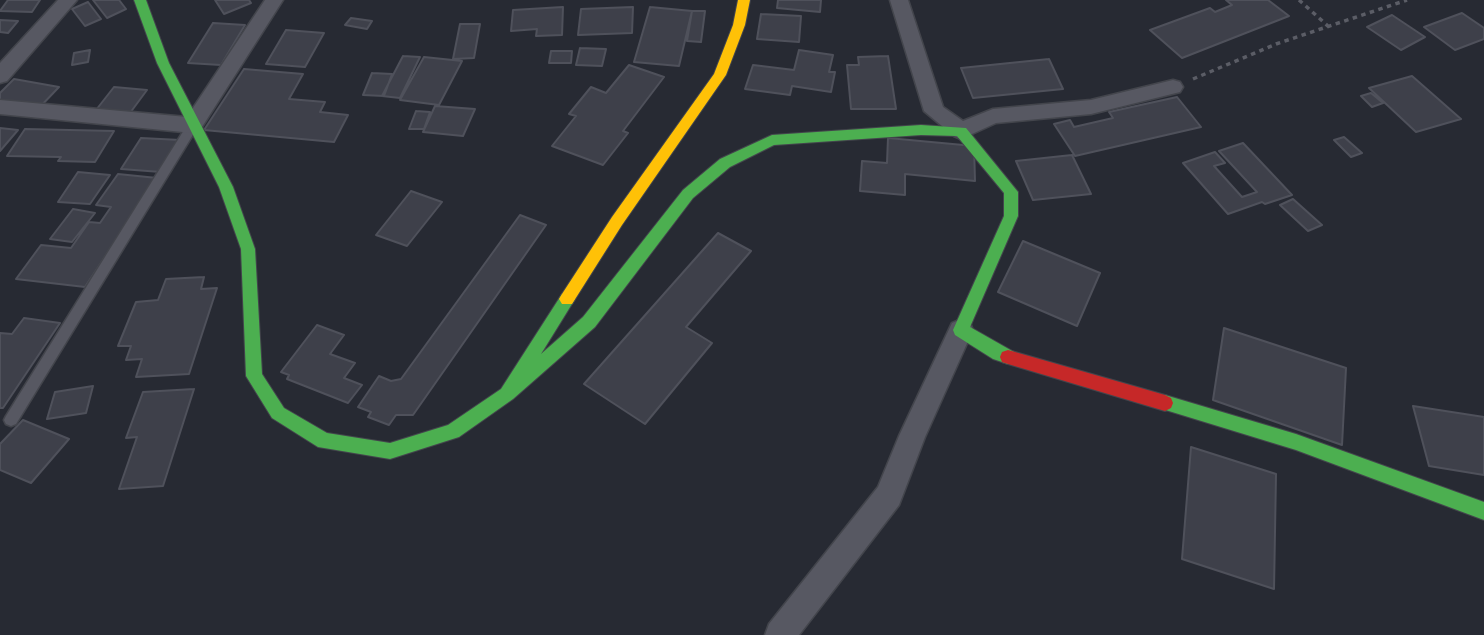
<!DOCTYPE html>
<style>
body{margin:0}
canvas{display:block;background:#272a33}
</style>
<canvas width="1484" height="635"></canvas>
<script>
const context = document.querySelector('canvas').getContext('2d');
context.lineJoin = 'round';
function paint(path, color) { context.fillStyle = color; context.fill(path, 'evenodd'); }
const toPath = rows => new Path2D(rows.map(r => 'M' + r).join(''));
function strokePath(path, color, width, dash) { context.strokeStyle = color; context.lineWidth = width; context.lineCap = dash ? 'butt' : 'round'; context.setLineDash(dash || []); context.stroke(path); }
const building = toPath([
 [8,0,40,0,32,12,0,11,8,0],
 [93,0,119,0,126,9,107,18,93,0],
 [215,0,249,0,251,3,224,14,215,0],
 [778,0,821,0,820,12,777,8,778,0],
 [1226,0,1268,0,1289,16,1182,58,1150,30,1210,8,1215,12,1232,5,1226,0],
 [88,2,101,19,85,26,72,9,88,2],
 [563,7,562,35,536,36,537,29,511,31,513,10,563,7],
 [633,7,632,33,578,35,581,9,633,7],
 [650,7,692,11,679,66,634,62,650,7],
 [692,11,705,11,701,42,687,41,692,11],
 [1462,13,1484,28,1484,39,1455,50,1424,27,1462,13],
 [761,14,801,16,799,42,757,39,761,14],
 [1392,15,1425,37,1401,50,1367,27,1392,15],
 [351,18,372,21,367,29,345,25,351,18],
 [0,20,18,21,8,33,0,32,0,20],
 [213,23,245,25,221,65,188,63,213,23],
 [460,24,480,24,474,58,453,59,460,24],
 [286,30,324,33,305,67,266,64,286,30],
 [580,48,606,49,602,66,576,65,580,48],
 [90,50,88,62,72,65,74,53,90,50],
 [799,50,833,55,829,72,835,72,831,92,792,86,790,95,745,89,753,65,794,70,799,50],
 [551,51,572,51,571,63,549,63,551,51],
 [403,56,420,57,400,98,382,96,403,56],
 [888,56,896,109,851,109,847,65,859,65,858,57,888,56],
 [424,57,462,61,439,105,400,100,424,57],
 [1049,59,1063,89,973,98,961,68,1049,59],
 [629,65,664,77,623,131,628,133,603,165,552,146,576,116,569,114,591,87,606,93,629,65],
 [244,69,303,74,289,99,325,102,320,112,348,115,334,142,204,130,244,69],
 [372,73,392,74,384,96,363,95,372,73],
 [1412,76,1461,119,1416,132,1369,88,1412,76],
 [14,79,59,87,38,109,0,102,0,93,14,79],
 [114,87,147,90,130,113,96,110,114,87],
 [1371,93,1383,103,1372,107,1361,96,1371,93],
 [1177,97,1201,127,1075,156,1054,124,1070,120,1074,127,1113,118,1109,112,1177,97],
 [435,106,475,109,463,136,423,132,435,106],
 [416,111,430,112,424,129,409,129,416,111],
 [0,128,18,130,0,151,0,128],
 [25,129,114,131,95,162,58,161,61,157,7,156,25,129],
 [1344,137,1362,153,1351,157,1334,140,1344,137],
 [141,138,180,140,161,172,121,169,141,138],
 [888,138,974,146,975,181,905,174,905,195,860,191,862,161,887,163,888,138],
 [1243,143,1292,195,1265,204,1262,202,1228,214,1183,163,1215,152,1225,163,1214,166,1242,197,1257,192,1219,151,1243,143],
 [1072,155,1091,194,1033,200,1016,161,1072,155],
 [78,172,110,175,90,204,58,202,78,172],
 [118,174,157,178,85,287,16,279,41,245,71,248,89,222,100,223,111,207,96,205,118,174],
 [411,191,442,202,407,246,376,235,411,191],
 [1293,199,1322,225,1308,231,1280,205,1293,199],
 [73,209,95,213,72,242,50,239,73,209],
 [520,215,546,225,413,415,396,415,389,425,368,417,371,412,358,407,379,376,391,381,401,379,520,215],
 [718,233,751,251,686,327,712,343,645,424,584,384,718,233],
 [1023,241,1100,273,1077,326,998,292,1023,241],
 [204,277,201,289,217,288,189,374,136,377,142,359,126,360,131,346,118,346,136,302,158,300,166,279,204,277],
 [24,318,60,323,3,408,0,408,0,333,12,334,24,318],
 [317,325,344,335,330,354,355,363,344,378,362,385,348,403,287,379,289,375,281,372,317,325],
 [1224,328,1346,368,1342,445,1213,400,1224,328],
 [93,386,86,413,47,419,55,392,93,386],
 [194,389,163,486,119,489,137,437,126,438,143,392,194,389],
 [1413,406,1484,417,1484,475,1429,466,1413,406],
 [23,420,69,439,31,483,0,470,0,444,23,420],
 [1191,447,1276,474,1274,589,1182,559,1191,447]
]);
const path = toPath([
 [1299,0,1329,27],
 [1193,79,1276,44,1407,0]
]);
const lane = toPath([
 [193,121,198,125,197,128,16,424,11,426,6,424,4,420,6,416,189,122,193,121]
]);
const street = toPath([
 [58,0,77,0,7,81,0,83,0,63,58,0],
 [265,0,283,0,200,130,193,133,0,114,0,100,187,117,265,0],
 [890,0,908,0,943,107,963,121,993,109,1091,100,1173,80,1180,82,1183,87,1180,92,1091,114,996,123,961,139,954,136,924,111,890,0],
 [961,319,970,323,973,330,925,437,899,505,799,635,765,635,769,624,878,487,899,436,952,323,961,319]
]);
const fast = toPath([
 [134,0,146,0,169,63,233,187,255,249,262,374,284,408,327,433,390,443,448,425,501,389,562,294,567,293,572,294,575,299,541,354,583,317,683,190,720,159,772,135,921,125,966,128,1018,192,1018,216,970,327,1014,352,1016,357,1014,362,1008,364,993,359,955,335,953,330,1004,216,1004,193,957,136,921,135,774,145,730,167,693,198,595,327,513,399,459,437,390,459,318,447,272,418,246,376,241,249,219,187,157,63,134,0],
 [1165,395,1296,434,1484,502,1484,520,1296,450,1159,408,1157,403,1159,398,1165,395]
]);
const slow = toPath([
 [738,0,750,0,745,25,726,75,622,225,572,304,562,304,559,299,562,294,612,217,714,74,733,25,738,0]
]);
const jam = toPath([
 [1008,350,1165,395,1171,398,1173,403,1171,408,1165,411,1008,364,1002,362,1000,357,1002,352,1008,350]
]);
paint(building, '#3e404a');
strokePath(building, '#4f515b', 2);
strokePath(lane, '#43454c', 3);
strokePath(street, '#43454c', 3);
strokePath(fast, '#43454c', 2);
strokePath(slow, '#43454c', 2);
strokePath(jam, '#43454c', 2);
strokePath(path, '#5b5d66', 3.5, [4.5, 4.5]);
paint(lane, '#575862');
paint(street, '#575862');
paint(fast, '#4caf50');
paint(slow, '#ffc107');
paint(jam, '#c62828');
</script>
